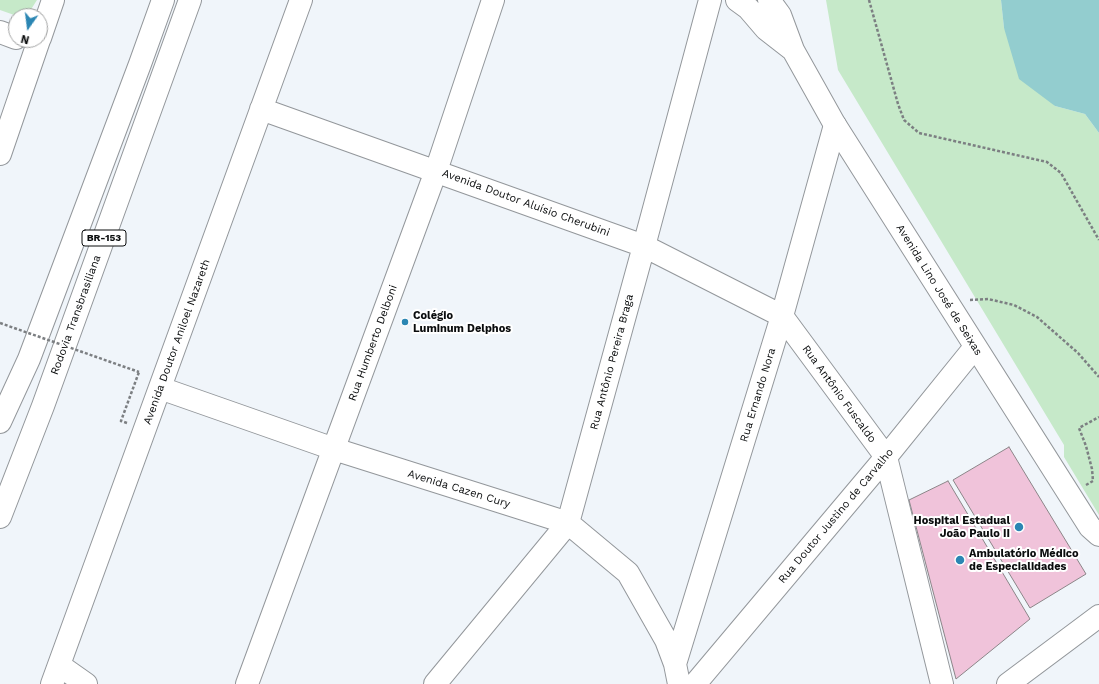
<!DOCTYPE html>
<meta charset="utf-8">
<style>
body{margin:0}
#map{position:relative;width:1099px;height:684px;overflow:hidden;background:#f0f5fa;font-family:"Work Sans",sans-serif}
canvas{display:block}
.north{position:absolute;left:8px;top:8px;width:40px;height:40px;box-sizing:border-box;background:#fff;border:1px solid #9d9e9e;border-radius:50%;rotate:194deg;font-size:11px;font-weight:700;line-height:16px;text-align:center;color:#0a0c0d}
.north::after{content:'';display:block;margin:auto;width:14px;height:18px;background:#2b86b3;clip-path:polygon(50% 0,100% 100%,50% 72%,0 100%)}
</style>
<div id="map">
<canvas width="1099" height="684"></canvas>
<div class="north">N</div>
</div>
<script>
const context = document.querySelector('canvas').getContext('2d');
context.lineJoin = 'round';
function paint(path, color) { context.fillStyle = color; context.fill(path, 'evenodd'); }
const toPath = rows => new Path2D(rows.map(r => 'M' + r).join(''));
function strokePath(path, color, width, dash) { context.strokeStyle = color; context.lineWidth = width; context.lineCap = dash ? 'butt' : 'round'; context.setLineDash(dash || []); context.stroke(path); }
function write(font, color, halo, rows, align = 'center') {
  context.font = font + ' "Work Sans",sans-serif'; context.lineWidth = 4; context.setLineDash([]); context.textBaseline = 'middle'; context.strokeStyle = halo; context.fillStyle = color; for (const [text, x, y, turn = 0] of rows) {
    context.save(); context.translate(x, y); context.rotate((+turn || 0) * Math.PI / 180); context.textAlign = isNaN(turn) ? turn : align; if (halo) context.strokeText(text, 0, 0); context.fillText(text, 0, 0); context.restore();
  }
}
const green = toPath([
 [0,0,37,0,30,11,17,16,0,10],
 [826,0,1001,0,1004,28,1055,106,1085,114,1099,133,1099,515,1064,457,1064,445,838,70]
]);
const water = toPath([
 [1001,0,1099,0,1099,133,1085,114,1055,106,1019,79,1004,28]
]);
const building = toPath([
 [1009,447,1086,574,1030,608,953,480,1009,447],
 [948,481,1030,619,956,679,909,500,948,481]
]);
const path = toPath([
 [869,0,898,104,904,120,919,133,1047,162,1061,173,1099,240],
 [970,300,988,299,1014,305,1037,317,1078,353,1099,377],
 [127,423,121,421,139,372],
 [1086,485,1093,481,1092,469,1086,446,1079,428,1099,417]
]);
const minor = toPath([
 [0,32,16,38],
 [40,38,53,0],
 [261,109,644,246,782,316,886,457,942,684],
 [0,154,39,40],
 [160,388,334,449,568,523,628,573,666,640,675,664,679,684],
 [675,664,782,316,835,125],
 [59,665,86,684],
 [52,684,301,0],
 [247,684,436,171,493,0],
 [435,684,568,523,644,246,710,0],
 [695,684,886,457,975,347],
 [1008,684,1099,616]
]);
const major = toPath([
 [737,0,748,8,766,29,793,50],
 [769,0,780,15,793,50,835,125,1090,527,1099,535]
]);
const highway = toPath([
 [0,422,29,359,140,64,163,0],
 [0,517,43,406,190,0]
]);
const pathBridge = toPath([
 [0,323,139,372]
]);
const markers = [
 [405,322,4,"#2b86b3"],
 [1019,527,5,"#2b86b3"],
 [960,560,5,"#2b86b3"]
];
const shields = [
 [104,238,44]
];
const shieldNames = [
 ["BR-153",104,238]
];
const streetNames = [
 ["Avenida Doutor Aluísio Cherubini",526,203,20],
 ["Avenida Lino José de Seixas",939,290,58],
 ["Rodovia Transbrasiliana",76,315,-70],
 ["Avenida Doutor Aniloel Nazareth",177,342,-70],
 ["Rua Humberto Delboni",373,343,-70],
 ["Rua Antônio Pereira Braga",612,362,-75],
 ["Rua Antônio Fuscaldo",839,394,54],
 ["Rua Ernando Nora",758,395,-73],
 ["Avenida Cazen Cury",459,489,17],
 ["Rua Doutor Justino de Carvalho",836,516,-50]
];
const poiNames = [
 ["Colégio",413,316],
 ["Luminum Delphos",413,329],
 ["Hospital Estadual",1010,521,"right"],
 ["João Paulo II",1010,534,"right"],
 ["Ambulatório Médico",969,554],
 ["de Especialidades",969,567]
];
paint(green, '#c6e9c9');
paint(water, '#93cdcf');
paint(building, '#f0c3da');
strokePath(building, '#8b8588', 1);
strokePath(minor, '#93979b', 24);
strokePath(major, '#93979b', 24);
strokePath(highway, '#93979b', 24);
strokePath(path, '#7c7f82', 2.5, [3, 2]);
strokePath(minor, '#fff', 22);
strokePath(major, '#fff', 22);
strokePath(highway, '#fff', 22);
strokePath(pathBridge, '#7c7f82', 2.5, [3, 2]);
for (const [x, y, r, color] of markers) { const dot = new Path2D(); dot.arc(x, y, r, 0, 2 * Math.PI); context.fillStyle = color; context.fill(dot); strokePath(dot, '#fff', 1.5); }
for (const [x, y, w] of shields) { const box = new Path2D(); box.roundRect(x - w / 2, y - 8, w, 16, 3); context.fillStyle = '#fff'; context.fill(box); strokePath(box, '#0a0c0d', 1); }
write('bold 10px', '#0a0c0d', null, shieldNames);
write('11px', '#0a0c0d', '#fff', streetNames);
write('bold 11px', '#0a0c0d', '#fff', poiNames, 'left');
</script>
